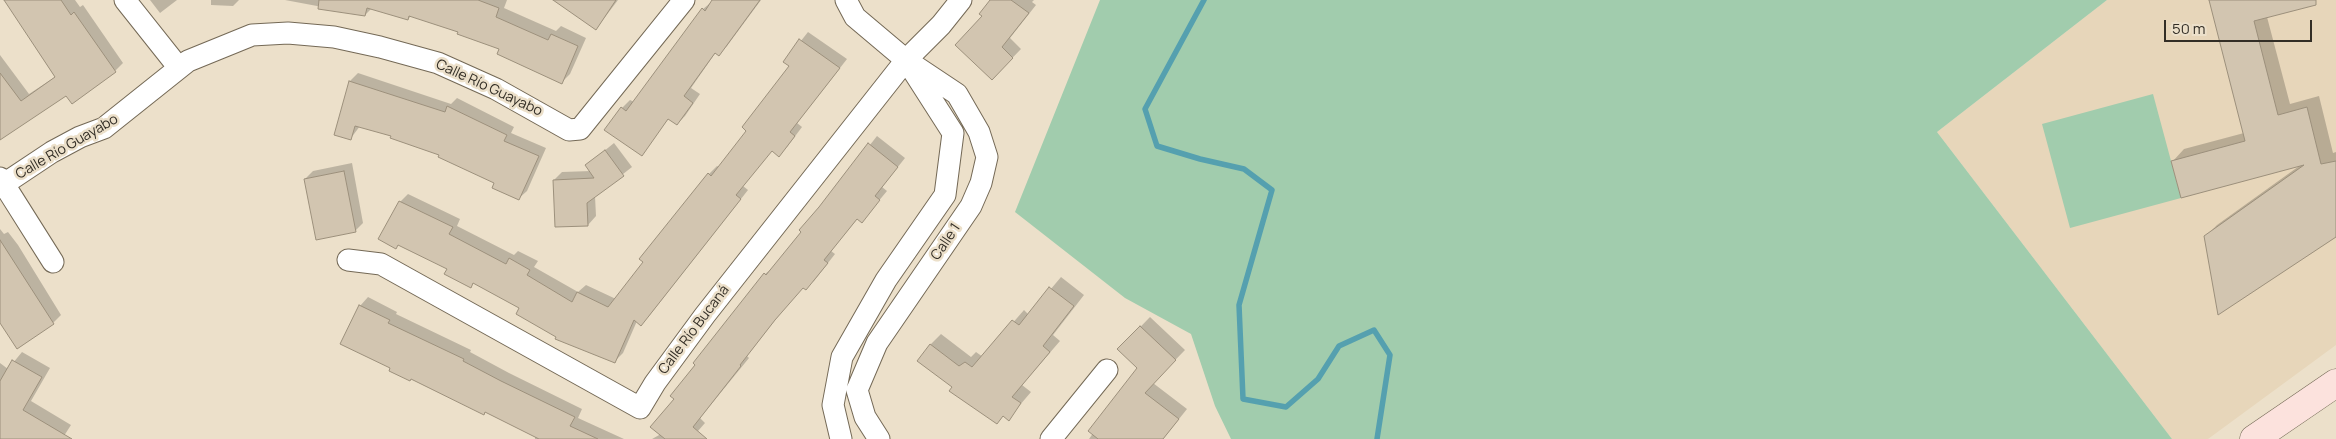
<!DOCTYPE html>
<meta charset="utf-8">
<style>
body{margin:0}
#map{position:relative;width:2336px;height:439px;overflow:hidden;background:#ece0ca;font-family:Manrope,sans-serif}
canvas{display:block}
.scale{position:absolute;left:2164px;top:20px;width:148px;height:22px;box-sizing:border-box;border:2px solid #332e26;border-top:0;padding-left:6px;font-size:15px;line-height:18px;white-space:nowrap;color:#332e26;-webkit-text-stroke:4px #ece0ca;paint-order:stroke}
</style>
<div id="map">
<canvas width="2336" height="439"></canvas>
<div class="scale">50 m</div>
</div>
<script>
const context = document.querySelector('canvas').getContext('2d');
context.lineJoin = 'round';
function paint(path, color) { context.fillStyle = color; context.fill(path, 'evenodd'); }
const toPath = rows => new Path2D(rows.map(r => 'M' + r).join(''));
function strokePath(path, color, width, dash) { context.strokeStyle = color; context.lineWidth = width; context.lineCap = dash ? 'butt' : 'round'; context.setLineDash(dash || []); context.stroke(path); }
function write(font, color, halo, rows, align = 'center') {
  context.font = font + ' Manrope,sans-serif'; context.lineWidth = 5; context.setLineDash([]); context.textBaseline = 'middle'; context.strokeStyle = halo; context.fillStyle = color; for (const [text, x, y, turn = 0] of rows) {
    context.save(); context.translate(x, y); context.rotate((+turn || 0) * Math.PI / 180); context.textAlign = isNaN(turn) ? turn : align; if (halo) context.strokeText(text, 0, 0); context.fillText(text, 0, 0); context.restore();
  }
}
const built = toPath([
 [2107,0,2336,0,2336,345,2208,439,2172,439,1937,132]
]);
const green = toPath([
 [1100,0,2107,0,1937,132,2172,439,1231,439,1215,406,1191,334,1125,298,1015,212],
 [2153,94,2181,198,2070,228,2042,124]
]);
const shadow = toPath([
 [12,0,75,0,80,7,83,5,123,63,115,71,67,94,0,138,0,55,29,94,55,77,8,4],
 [150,0,177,0,160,13],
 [211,0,239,0,233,6,211,5],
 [285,0,507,0,504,8,556,31,561,26,586,38,570,74,562,82,501,48,460,31,411,16,408,19,372,8,365,15],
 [572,0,618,0,596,29],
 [714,0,761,0,727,46,719,54,716,52,691,88,700,94,685,116,677,124,669,118,641,155,622,108,630,100,634,102,703,9],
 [991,0,1034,0,1032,2,1036,5,1010,38,1021,49,992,79,984,16],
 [2210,0,2300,0,2267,17,2290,104,2319,96,2333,153,2336,152,2336,235,2205,237,2217,225,2302,164,2173,161,2184,149,2244,133],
 [808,32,847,59,797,123,802,127,787,147,779,155,772,150,743,186,748,190,649,316,641,324,637,321,623,353,615,361,558,336,521,308,474,282,470,287,449,269,400,202,408,194,460,219,457,226,514,255,518,251,538,261,534,267,578,292,586,285,616,299,645,262,641,259,709,174,717,166,719,167,748,131,791,65,785,61],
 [358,73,451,104,457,98,514,127,511,133,546,148,527,191,518,199,496,182,441,154,392,135,360,126,351,138,350,81],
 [877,136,905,158,882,187,887,191,862,221,858,218,831,251,835,254,814,281,803,287,783,310,747,356,749,358,700,418,705,423,691,439,652,439,661,434,676,399,697,364,695,363,765,274,774,267],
 [614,143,632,167,595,196,596,216,588,225,554,180,562,172,591,171,587,165],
 [352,163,363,223,355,231,305,179,313,171],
 [0,229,4,234,8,232,18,245,61,315,53,323,0,321],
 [1061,277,1084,295,1053,335,1060,341,1022,385,1031,392,1008,419,1004,415,997,423,954,387,930,345,941,334,971,357,976,352,983,357,1024,310,1029,315],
 [368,297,397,312,396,314,471,350,470,352,509,373,582,409,578,418,624,439,535,439,535,436,486,411,484,413,392,368,360,306],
 [1150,317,1185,350,1153,383,1187,409,1163,439,1089,439,1139,368,1119,349],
 [22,352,50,368,31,401,71,425,62,439,0,439,0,363,8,369]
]);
const stream = toPath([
 [1204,0,1145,109,1157,146,1200,159,1244,169,1272,190,1239,305,1243,399,1286,407,1318,379,1339,346,1374,330,1390,355,1377,439]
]);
const building = toPath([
 [4,0,61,0,71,15,74,12,116,72,72,104,66,96,0,140,0,73,21,101,55,77,4,0],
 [319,0,478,0,499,8,496,17,548,40,551,34,578,46,562,84,497,54,499,49,457,34,458,32,409,16,408,20,367,8,365,16,318,9,319,0],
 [553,0,616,0,596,30,553,0],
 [712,0,760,0,719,56,715,53,684,96,693,103,677,125,668,119,642,156,604,130,621,107,626,111,702,8,705,11,712,0],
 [990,0,1011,0,1029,13,1002,47,1013,58,992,80,955,45,982,16,979,14,990,0],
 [2209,0,2316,0,2316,5,2254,21,2278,115,2307,107,2321,164,2336,161,2336,237,2218,315,2204,236,2304,165,2181,198,2171,161,2245,141,2209,0],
 [799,39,840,68,790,132,795,136,779,157,772,151,736,195,741,199,641,326,634,320,615,363,555,339,556,337,516,314,519,308,473,283,471,288,444,274,447,269,398,245,396,249,378,239,399,201,453,227,449,234,506,264,509,258,530,270,527,275,572,302,577,292,608,307,643,262,639,259,708,173,711,176,746,131,742,127,789,66,783,62,799,39],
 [349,81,445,112,447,106,507,135,504,141,539,156,519,200,492,188,494,183,438,157,439,155,390,138,391,136,355,126,351,140,334,135,349,81],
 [868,143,898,167,875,196,880,200,862,223,857,219,824,260,828,263,806,290,803,288,775,320,740,365,741,366,693,427,707,439,665,439,650,427,674,399,670,396,695,365,693,363,764,273,766,275,801,232,799,230,819,207,868,143],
 [605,150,624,176,587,203,588,226,555,227,553,180,594,178,585,165,605,150],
 [344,171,356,232,316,240,304,179,344,171],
 [0,240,54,324,17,349,0,323,0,240],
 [1049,287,1074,306,1043,346,1050,352,1012,397,1021,403,1009,421,1003,416,997,424,949,391,952,387,917,361,930,344,959,366,965,362,972,367,1012,320,1019,325,1049,287],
 [359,305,390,320,388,323,464,359,463,361,501,381,575,417,570,426,598,439,539,439,485,412,484,415,411,379,410,381,389,371,390,368,340,344,359,305],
 [1140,326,1176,360,1145,393,1179,419,1163,439,1098,439,1088,431,1137,368,1117,349,1140,326],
 [12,360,42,377,23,410,72,439,0,439,0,381,12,360]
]);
const street = toPath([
 [125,0,179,68],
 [846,0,855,17,906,60,957,94,979,132,987,157,981,183,971,206,877,343,857,390,865,417,879,439],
 [0,178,53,262],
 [4,184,52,152,80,137,104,128,188,61,252,35,288,33,334,37,380,47,438,63,496,89,569,130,580,129,684,0],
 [348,260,381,264,640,408,655,383,705,315,906,60,941,25,961,0],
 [841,439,833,405,842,357,886,280,945,195,953,133,912,69],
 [1051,439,1107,370]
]);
const secondary = toPath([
 [2254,439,2336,383]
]);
const streetNames = [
 ["Calle Río Guayabo",489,88,25],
 ["Calle Río Guayabo",67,147,-30],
 ["Calle 1",946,242,-56],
 ["Calle Río Bucaná",694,330,-53]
];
paint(built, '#e7d6ba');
paint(green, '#a1ccad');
paint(shadow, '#0003');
strokePath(stream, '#55a0af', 5.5);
paint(building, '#d2c5b0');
strokePath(building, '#9c907c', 1);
strokePath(street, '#746956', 23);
strokePath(secondary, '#746956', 29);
strokePath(street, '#fff', 21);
strokePath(secondary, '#fce2dd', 28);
write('14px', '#332e26', '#ece0ca', streetNames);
</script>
